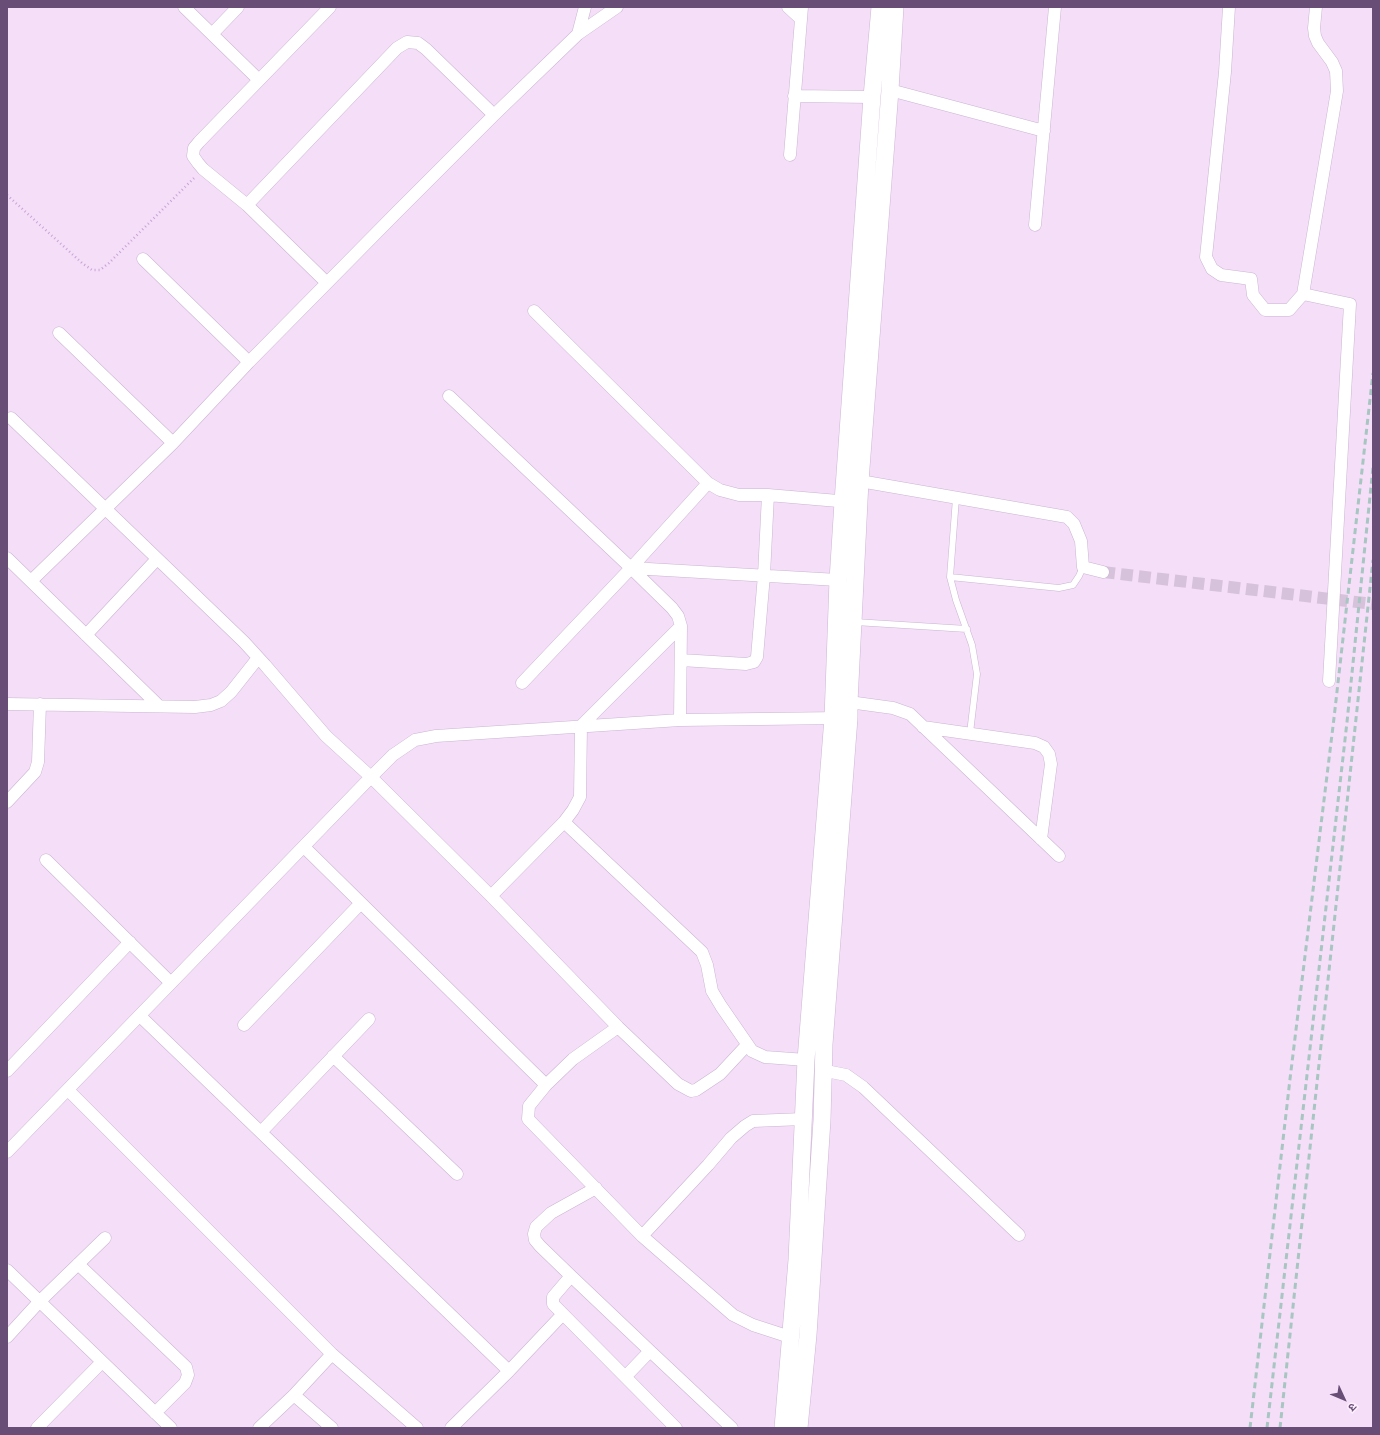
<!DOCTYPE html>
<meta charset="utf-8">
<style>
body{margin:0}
#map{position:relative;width:1380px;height:1435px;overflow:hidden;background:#fae9fc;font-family:Manrope,"Noto Sans Devanagari",sans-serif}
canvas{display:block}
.frame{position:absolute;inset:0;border:8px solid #684d76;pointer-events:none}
.north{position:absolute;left:1324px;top:1379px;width:40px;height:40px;-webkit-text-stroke:3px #fdf0fe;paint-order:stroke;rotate:134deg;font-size:11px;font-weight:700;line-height:16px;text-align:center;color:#684d76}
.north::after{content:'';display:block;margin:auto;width:14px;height:18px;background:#684d76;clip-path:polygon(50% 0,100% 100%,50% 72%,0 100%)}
</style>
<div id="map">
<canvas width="1380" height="1435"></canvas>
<div class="frame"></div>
<div class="north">उ</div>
</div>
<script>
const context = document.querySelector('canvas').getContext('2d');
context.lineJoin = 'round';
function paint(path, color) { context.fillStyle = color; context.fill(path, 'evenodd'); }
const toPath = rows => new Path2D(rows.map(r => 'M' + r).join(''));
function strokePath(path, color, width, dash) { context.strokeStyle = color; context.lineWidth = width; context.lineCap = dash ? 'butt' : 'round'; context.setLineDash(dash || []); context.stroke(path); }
const residential = toPath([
 [7,7,1373,7,1373,1428,7,1428]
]);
const streetTunnel = toPath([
 [1103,572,1373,604]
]);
const path = toPath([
 [7,195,82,263,92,270,100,270,109,263,194,178]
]);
const lane = toPath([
 [956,498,950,577,956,600,972,645,977,674,970,733],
 [950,577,1059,588,1073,585,1079,576,1083,567],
 [855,622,967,629]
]);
const street = toPath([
 [184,7,259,80],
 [788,7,801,19],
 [1229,7,1225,72,1206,257,1212,269,1221,275,1251,279,1253,295,1265,310,1289,310,1303,294,1337,91,1336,71,1332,62,1318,43,1315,36,1314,28,1316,7],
 [212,34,238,7],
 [578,34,617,7],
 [890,90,1044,131],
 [794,96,872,97],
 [790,155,802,7],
 [247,205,397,48,407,42,418,43,426,49,494,115],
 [1035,225,1055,7],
 [143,259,249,362],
 [327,283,247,205,203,169,198,163,193,156,194,148,199,142,330,7],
 [1303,294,1350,304,1329,681],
 [534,311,708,483,720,490,739,495,768,495,850,502],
 [59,333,173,443],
 [449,396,631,568,672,608,678,616,681,626,680,720],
 [11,418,244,642,265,665,326,736,371,777,491,896,618,1027,678,1084,691,1091,696,1090,720,1074,747,1045],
 [860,481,1067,517,1074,524,1081,541,1083,567,1103,572],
 [7,558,159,706],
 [631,568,838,580],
 [31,581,173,443,249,362,396,213,494,115,578,34,585,7],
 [86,635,157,559],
 [681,660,746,664,754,662,757,657,764,575,768,495],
 [522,683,631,568,708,483],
 [849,702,893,708,910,714,1059,856],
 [7,704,195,707,211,705,221,701,231,692,258,658],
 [923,727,1035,743,1044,747,1049,754,1051,764,1041,839],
 [7,802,35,772,38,762,40,704],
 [564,822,702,952,707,965,712,991,721,1006,752,1051,765,1057,806,1060],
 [304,847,546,1085],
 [46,860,171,983],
 [491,896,564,822,573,810,580,797,581,726,681,626],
 [140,1016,509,1371],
 [244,1025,361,903],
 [618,1027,573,1059,546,1085,529,1106,528,1119,642,1236,733,1315,753,1325,790,1337],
 [333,1056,457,1174],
 [7,1071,130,942],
 [823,1072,831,1072,846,1075,863,1087,1019,1235],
 [68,1090,332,1354],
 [261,1132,369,1019],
 [7,1152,371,777,393,755,415,740,436,736,680,720,840,718],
 [596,1188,551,1213,536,1227,534,1234,535,1240,540,1246,571,1276,650,1351],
 [642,1236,708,1165,731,1138,745,1126,753,1121,803,1119],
 [78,1264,186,1367,188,1375,185,1383,155,1413],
 [7,1270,171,1428],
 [571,1276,553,1297,553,1304,676,1428],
 [7,1337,39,1302,105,1238],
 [626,1376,650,1351,732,1428],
 [294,1395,332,1428],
 [37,1428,102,1362],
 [259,1428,294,1395,332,1354,417,1428],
 [451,1428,509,1371,562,1315]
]);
const secondary = toPath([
 [783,1428,797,1260,806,1060,833,718,838,580,843,502,872,97,880,7],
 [799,1428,808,1335,822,1120,824,1044,849,718,849,702,860,481,890,90,895,7]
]);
const rail = toPath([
 [1250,1428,1290,1079,1334,718,1373,373],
 [1267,1428,1347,722,1373,467],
 [1280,1428,1373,560]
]);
paint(residential, '#f5def8');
strokePath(streetTunnel, '#d6c2da', 12, [12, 6]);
strokePath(lane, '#cbb4d3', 7);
strokePath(street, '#cbb4d3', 13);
strokePath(secondary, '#ceb4d7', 18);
strokePath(path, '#c6a4d6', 2.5, [1, 3]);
strokePath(lane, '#fff', 6);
strokePath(street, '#fff', 12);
strokePath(secondary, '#fff', 17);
strokePath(rail, '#a7c6c1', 3, [6, 4]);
</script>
